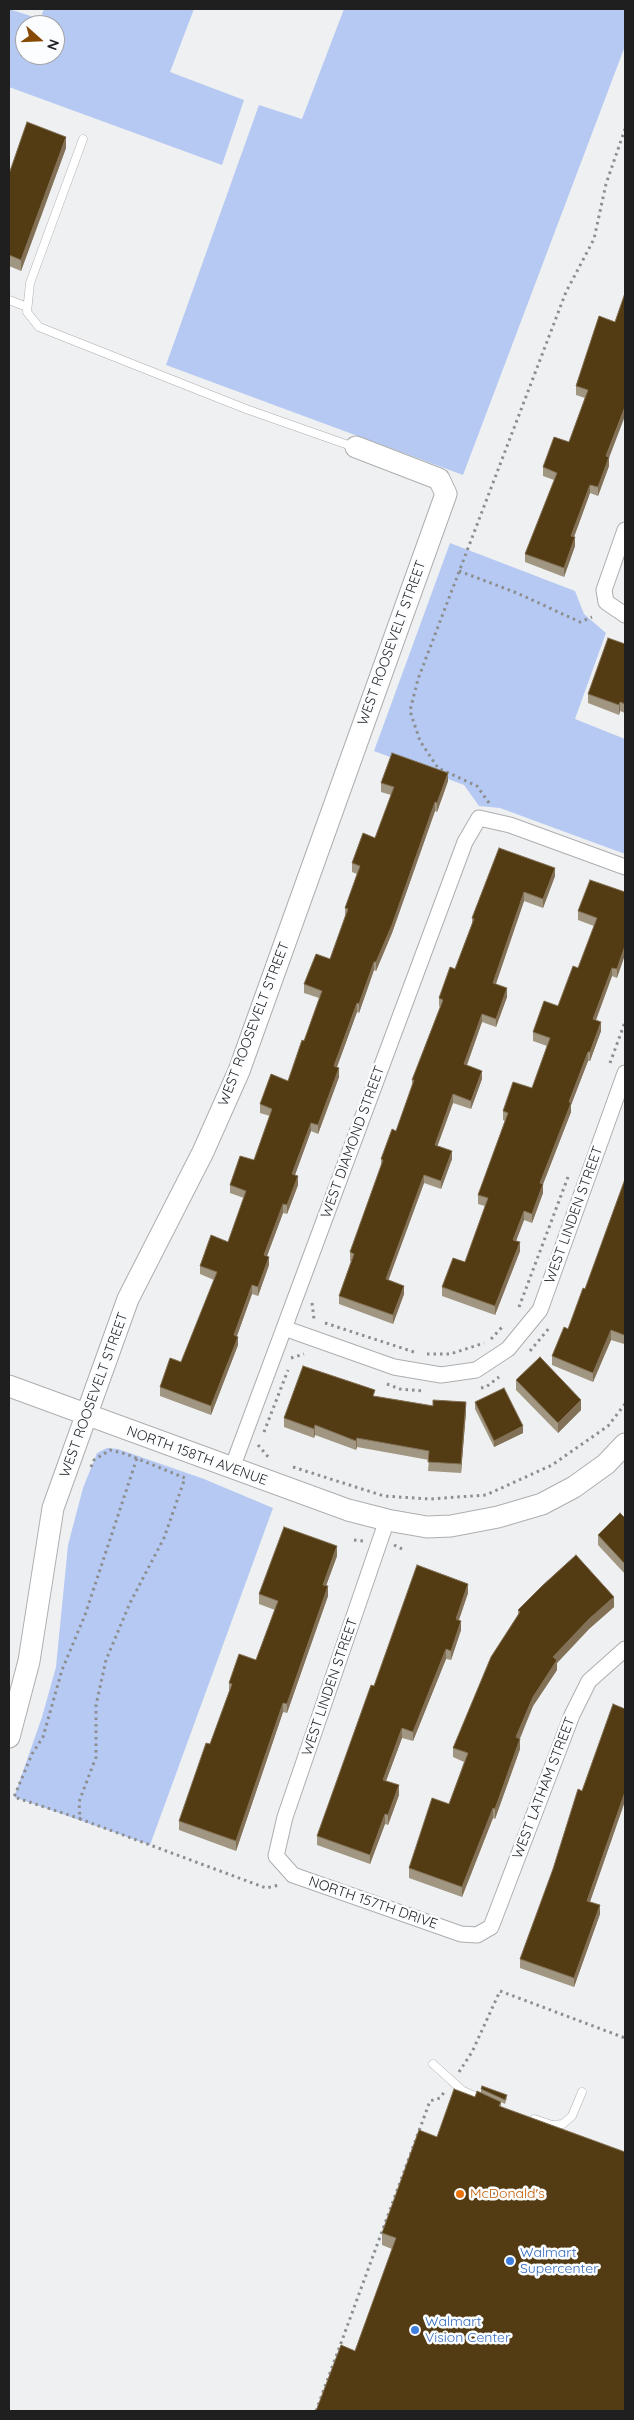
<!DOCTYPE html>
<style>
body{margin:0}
#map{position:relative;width:634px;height:2420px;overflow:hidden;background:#eff0f1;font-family:Quicksand,sans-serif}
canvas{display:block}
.frame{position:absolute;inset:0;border:10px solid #1f1f20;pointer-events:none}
.north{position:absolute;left:15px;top:15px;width:50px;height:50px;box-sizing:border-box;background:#fcfdff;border:1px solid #a4a4a6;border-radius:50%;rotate:110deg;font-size:14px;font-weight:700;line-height:20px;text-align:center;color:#1f1f20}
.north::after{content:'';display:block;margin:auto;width:18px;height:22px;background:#864a04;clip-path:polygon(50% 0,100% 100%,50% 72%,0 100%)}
</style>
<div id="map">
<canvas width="634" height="2420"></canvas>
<div class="frame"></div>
<div class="north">N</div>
</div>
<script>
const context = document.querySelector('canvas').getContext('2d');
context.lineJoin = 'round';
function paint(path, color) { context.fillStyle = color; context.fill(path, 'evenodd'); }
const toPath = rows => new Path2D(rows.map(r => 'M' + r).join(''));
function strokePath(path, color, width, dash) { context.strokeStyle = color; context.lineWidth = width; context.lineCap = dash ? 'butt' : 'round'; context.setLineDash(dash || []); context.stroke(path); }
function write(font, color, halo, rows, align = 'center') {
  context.font = font + ' Quicksand,sans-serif'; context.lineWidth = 5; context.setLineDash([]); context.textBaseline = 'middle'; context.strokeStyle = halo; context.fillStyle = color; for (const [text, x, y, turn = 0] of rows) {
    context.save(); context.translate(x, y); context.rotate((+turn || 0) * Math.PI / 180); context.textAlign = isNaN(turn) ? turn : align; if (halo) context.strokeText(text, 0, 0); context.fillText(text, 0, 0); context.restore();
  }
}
const green = toPath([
 [9,9,40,19,44,9,194,9,170,72,244,100,222,165,9,87],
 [25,25,55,25,55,55,25,55],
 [344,9,625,9,625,46,463,475,166,365,259,105,302,119],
 [450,543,575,591,584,614,606,633,575,719,625,739,625,854,500,808,479,806,464,785,374,751],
 [107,1448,118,1449,204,1479,273,1508,150,1845,14,1797,42,1717,56,1667,68,1545,83,1488,97,1453]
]);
const path = toPath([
 [459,571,517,593,580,622,592,617],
 [489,803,477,786,438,768,420,741,410,711,418,679,566,292,594,239,606,184,625,129],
 [610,1063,625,1022],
 [312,1303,314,1319,316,1320],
 [519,1307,568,1177],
 [325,1323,414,1352],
 [491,1339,504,1325],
 [530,1351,550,1327],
 [427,1354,450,1354,484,1343],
 [291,1358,304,1354],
 [387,1384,400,1389,425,1391],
 [481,1388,486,1387,499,1377],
 [264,1432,288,1370],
 [258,1445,270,1459],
 [91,1467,94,1460,110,1450,126,1454,185,1478,164,1538,130,1603,106,1660,96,1705,96,1757,79,1802,80,1819,266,1888,279,1885],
 [293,1467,384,1496,430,1499,486,1495,552,1465,608,1426,625,1404],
 [354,1540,363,1541],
 [394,1545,404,1550],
 [81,1819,14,1797,32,1754,43,1737,62,1670,85,1615,137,1458],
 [459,2072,472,2052,500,1991,625,2038],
 [316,2411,430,2101,440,2098,445,2091]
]);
const lane = toPath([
 [83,139,30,283,27,312,39,327,246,409,354,447],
 [9,300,27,307],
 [433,2064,463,2091,484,2100],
 [534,2119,552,2125,563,2124,572,2116,582,2092]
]);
const street = toPath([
 [625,530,604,590,606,602,625,615],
 [284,1328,394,1367,441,1375,476,1370,508,1349,540,1310,625,1073],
 [232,1468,465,842,479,818,510,825,625,867],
 [387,1520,285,1817,276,1856,293,1875,461,1934,477,1935,491,1927,572,1715,589,1681,625,1649]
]);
const secondary = toPath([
 [9,1386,348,1510,387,1520,427,1527,451,1526,498,1517,542,1504,574,1487,606,1464,625,1444],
 [9,1737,29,1661,53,1508,128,1299,203,1152,239,1071,446,494,439,479,356,447]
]);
const wall = toPath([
 [66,148,21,271,9,266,9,174],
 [599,316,609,466,598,496,590,493,574,537,575,546,564,577,525,562,525,554,554,480,543,476,543,467,569,442,585,398,576,395,576,386],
 [625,644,625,713,620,711,619,715,588,703,588,694],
 [448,781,437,812,435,811,392,933,376,971,374,970,359,1013,357,1012,337,1067,339,1077,318,1134,311,1131,295,1175,298,1185,287,1214,283,1213,267,1256,269,1265,258,1296,252,1294,237,1336,238,1345,211,1415,160,1396,160,1387,181,1362,214,1280,200,1274,200,1266,228,1242,244,1198,230,1193,230,1185,254,1160,270,1116,260,1113,260,1104,288,1081,304,1041,319,998,304,993,304,984,330,959,345,916,345,908,357,874,352,872,352,863,375,838,391,795,381,792,381,783],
 [555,876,543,908,524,901,496,984,507,997,496,1027,482,1022,467,1065,482,1079,471,1109,453,1103,437,1146,452,1159,441,1189,424,1183,388,1280,404,1294,393,1324,339,1304,339,1296,351,1261,350,1261,350,1252,381,1167,381,1159,396,1131,412,1086,412,1080,440,1007,439,1006,439,998,455,969,472,924,472,918],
 [625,892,617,978,612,976,596,1020,601,1031,590,1061,588,1061,571,1105,571,1112,543,1184,543,1193,532,1223,524,1220,516,1241,520,1251,495,1315,442,1296,442,1287,465,1262,485,1206,478,1204,478,1195,505,1121,503,1120,503,1111,532,1088,547,1046,533,1041,533,1032,558,1006,578,968,594,926,578,920,578,911],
 [625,1179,624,1344,611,1340,593,1382,552,1365,552,1356,568,1329,585,1289],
 [516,1380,581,1410,558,1433,516,1390],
 [375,1396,466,1411,461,1473,428,1471,429,1460,357,1447,356,1450,315,1435,314,1438,284,1427,284,1418],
 [475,1402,523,1433,494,1447,475,1409],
 [625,1517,625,1574,598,1545,598,1535],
 [337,1556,326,1586,328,1596,287,1713,283,1712,236,1851,179,1830,179,1821,210,1744,229,1692,229,1683,256,1660,275,1610,259,1604,259,1594],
 [468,1593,459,1620,461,1630,451,1660,446,1659,413,1741,402,1738,386,1781,399,1795,388,1825,385,1824,370,1864,317,1845,317,1836,374,1686],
 [614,1607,589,1629,557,1663,557,1670,533,1706,520,1739,520,1749,495,1819,493,1818,462,1897,409,1878,409,1868,449,1804,464,1762,453,1757,453,1748,518,1616,518,1610],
 [625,1709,625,1801,590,1902,600,1914,574,1987,520,1968,520,1959,582,1791],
 [481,2089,507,2098,505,2104,501,2102,501,2106,355,2351,392,2249,382,2245,382,2233,437,2137,475,2097,481,2093]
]);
const shadedWall = toPath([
 [66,137,66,148,21,271,21,260],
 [625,407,625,416,609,458,609,466,598,496,598,487,606,456],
 [590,485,590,493,571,545,571,536],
 [575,537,575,546,564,577,564,568],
 [620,702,620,711,619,715,619,705],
 [448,773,448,781,437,812,437,803],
 [435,802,435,811,392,933,376,971,376,962],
 [555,868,555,876,543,908,543,899],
 [524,892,524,901,493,992,493,983],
 [625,946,625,955,617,978,617,969],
 [374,962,374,970,359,1013,359,1004],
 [612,968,612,976,593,1028,593,1019],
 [507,988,507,997,496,1027,496,1019],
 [357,1003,357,1012,334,1075,334,1066],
 [482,1014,482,1022,464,1073,464,1064],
 [601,1022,601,1031,590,1061,590,1052],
 [588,1052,588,1061,571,1105,571,1112,540,1192,540,1183],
 [339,1068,339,1077,318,1134,318,1125],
 [482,1071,482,1079,471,1109,471,1101],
 [453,1094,453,1103,435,1153,435,1145],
 [311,1123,311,1131,292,1183,292,1174],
 [452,1151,452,1159,441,1189,441,1181],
 [424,1175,424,1183,386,1287,386,1279],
 [298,1176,298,1185,287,1214,287,1205],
 [543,1184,543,1193,532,1223,532,1214],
 [283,1204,283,1213,264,1264,264,1255],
 [524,1211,524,1220,513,1249,513,1240],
 [520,1242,520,1251,495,1315,495,1306],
 [269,1257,269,1265,258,1296,258,1287],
 [252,1285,252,1294,234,1344,234,1335],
 [404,1286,404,1294,393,1324,393,1315],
 [611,1330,611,1340,593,1382,593,1373],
 [238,1337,238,1345,211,1415,211,1406],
 [581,1400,581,1410,558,1433,558,1423],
 [466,1402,466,1411,461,1473,461,1464],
 [315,1425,315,1435,314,1438,314,1429],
 [523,1426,523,1433,494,1447,494,1441],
 [357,1438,357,1447,356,1450,356,1441],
 [337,1546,337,1556,323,1594,323,1585],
 [468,1584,468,1593,456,1628,456,1619],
 [328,1586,328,1596,287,1713,287,1704],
 [614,1597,614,1607,589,1629,557,1663,557,1670,533,1706,516,1747,516,1737,533,1697,553,1657,589,1619],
 [461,1621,461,1630,451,1660,451,1651],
 [446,1649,446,1659,413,1741,413,1732],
 [283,1703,283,1712,236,1851,236,1841],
 [402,1728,402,1738,383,1789,383,1780],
 [520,1739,520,1749,495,1819,495,1809],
 [399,1785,399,1795,388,1825,388,1815],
 [625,1792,625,1801,587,1910,587,1901],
 [493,1808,493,1818,462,1897,462,1887],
 [385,1814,385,1824,370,1864,370,1855],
 [600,1905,600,1914,574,1987,574,1978]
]);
const building = toPath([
 [27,122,66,137,21,260,9,255,9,174,27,122],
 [625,293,625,407,606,456,609,457,598,487,590,485,571,536,575,537,564,568,525,554,557,473,543,467,554,437,569,442,588,390,576,386,599,316,615,322,625,293],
 [608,638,625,644,625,704,620,702,619,705,588,694,608,638],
 [392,753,448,773,437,803,435,802,392,925,376,962,374,962,359,1004,357,1003,334,1066,339,1068,318,1125,311,1123,292,1174,298,1176,287,1205,283,1204,264,1255,269,1257,258,1287,252,1285,234,1335,238,1337,211,1406,160,1387,170,1358,181,1362,217,1272,200,1266,211,1235,228,1242,246,1191,230,1185,240,1156,254,1160,272,1109,260,1104,271,1074,288,1081,302,1040,304,1041,322,991,304,984,316,954,330,959,348,909,345,908,360,866,352,863,363,833,375,838,394,787,381,783,392,753],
 [499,848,555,868,543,899,524,892,493,983,507,988,496,1019,482,1014,464,1064,482,1071,471,1101,453,1094,435,1145,452,1151,441,1181,424,1175,386,1279,404,1286,393,1315,339,1296,354,1254,350,1252,383,1160,381,1159,392,1129,396,1131,414,1080,412,1080,443,1000,439,998,450,967,455,969,474,919,472,918,499,848],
 [590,880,625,892,625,946,617,969,612,968,593,1019,601,1022,590,1052,588,1052,569,1102,571,1103,540,1183,543,1184,532,1214,524,1211,513,1240,520,1242,495,1306,442,1287,453,1258,465,1262,488,1198,478,1195,508,1113,503,1111,513,1082,532,1088,550,1038,533,1032,544,1001,558,1006,573,966,578,968,597,918,578,911,590,880],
 [625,1179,625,1333,624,1335,611,1330,593,1373,552,1356,564,1327,568,1329,583,1288,585,1289,625,1179],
 [540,1357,581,1400,558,1423,516,1380,540,1357],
 [303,1366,375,1390,373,1396,433,1406,433,1400,466,1402,461,1464,428,1462,429,1451,357,1438,356,1441,315,1425,314,1429,284,1418,303,1366],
 [504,1388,523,1426,494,1441,475,1402,504,1388],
 [620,1513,625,1518,625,1517,625,1564,598,1535,620,1513],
 [284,1527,337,1546,323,1585,328,1586,287,1704,283,1703,236,1841,179,1821,206,1743,210,1744,232,1684,229,1683,239,1654,256,1660,278,1601,259,1594,284,1527],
 [576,1555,614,1597,589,1619,553,1657,557,1660,533,1697,516,1737,520,1739,495,1809,493,1808,462,1887,409,1868,432,1798,449,1804,468,1753,453,1748,491,1657,520,1612,518,1610,542,1586,576,1555],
 [417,1565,468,1584,456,1619,461,1621,451,1651,446,1649,413,1732,402,1728,383,1780,399,1785,388,1815,385,1814,370,1855,317,1836,371,1685,374,1686,417,1565],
 [613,1704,625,1709,625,1792,587,1901,600,1905,574,1978,520,1959,553,1869,578,1789,582,1791,613,1704],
 [482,2086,507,2095,505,2100,481,2089,482,2086],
 [454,2089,475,2097,477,2091,501,2102,499,2106,625,2152,625,2411,316,2411,341,2345,355,2351,396,2238,382,2233,419,2130,437,2137,454,2089]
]);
const markers = [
 [460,2194,5,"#e8710a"],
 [510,2261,5,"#3f7fe0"],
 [415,2330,5,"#3f7fe0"]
];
const streetNames = [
 ["WEST ROOSEVELT STREET",392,643,-70],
 ["WEST ROOSEVELT STREET",254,1024,-69],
 ["WEST DIAMOND STREET",353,1142,-70],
 ["WEST LINDEN STREET",574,1215,-70],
 ["WEST ROOSEVELT STREET",94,1395,-70],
 ["NORTH 158TH AVENUE",197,1456,20],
 ["WEST LINDEN STREET",330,1687,-71],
 ["WEST LATHAM STREET",544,1788,-69],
 ["NORTH 157TH DRIVE",373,1903,19]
];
const foodNames = [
 ["McDonald's",470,2194]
];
const shopNames = [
 ["Walmart",520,2253],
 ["Supercenter",520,2269],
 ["Walmart",425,2322],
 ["Vision Center",425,2338]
];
paint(green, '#b6c9f2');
strokePath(lane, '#adaeb0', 9);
strokePath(street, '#adaeb0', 17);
strokePath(secondary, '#adaeb0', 23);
strokePath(path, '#8d8e8f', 3, [2.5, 4]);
strokePath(lane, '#fff', 8);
strokePath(street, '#fff', 15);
strokePath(secondary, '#fff', 21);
paint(wall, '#a19682');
paint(shadedWall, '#827156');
paint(building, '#533b13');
strokePath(building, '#827156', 1);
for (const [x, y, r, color] of markers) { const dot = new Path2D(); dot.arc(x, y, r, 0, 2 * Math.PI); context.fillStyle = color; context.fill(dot); strokePath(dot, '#fcfdff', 2); }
write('14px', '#1f1f20', '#fcfdff', streetNames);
write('14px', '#c56008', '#fcfdff', foodNames, 'left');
write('14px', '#366cbe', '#fcfdff', shopNames, 'left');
</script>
